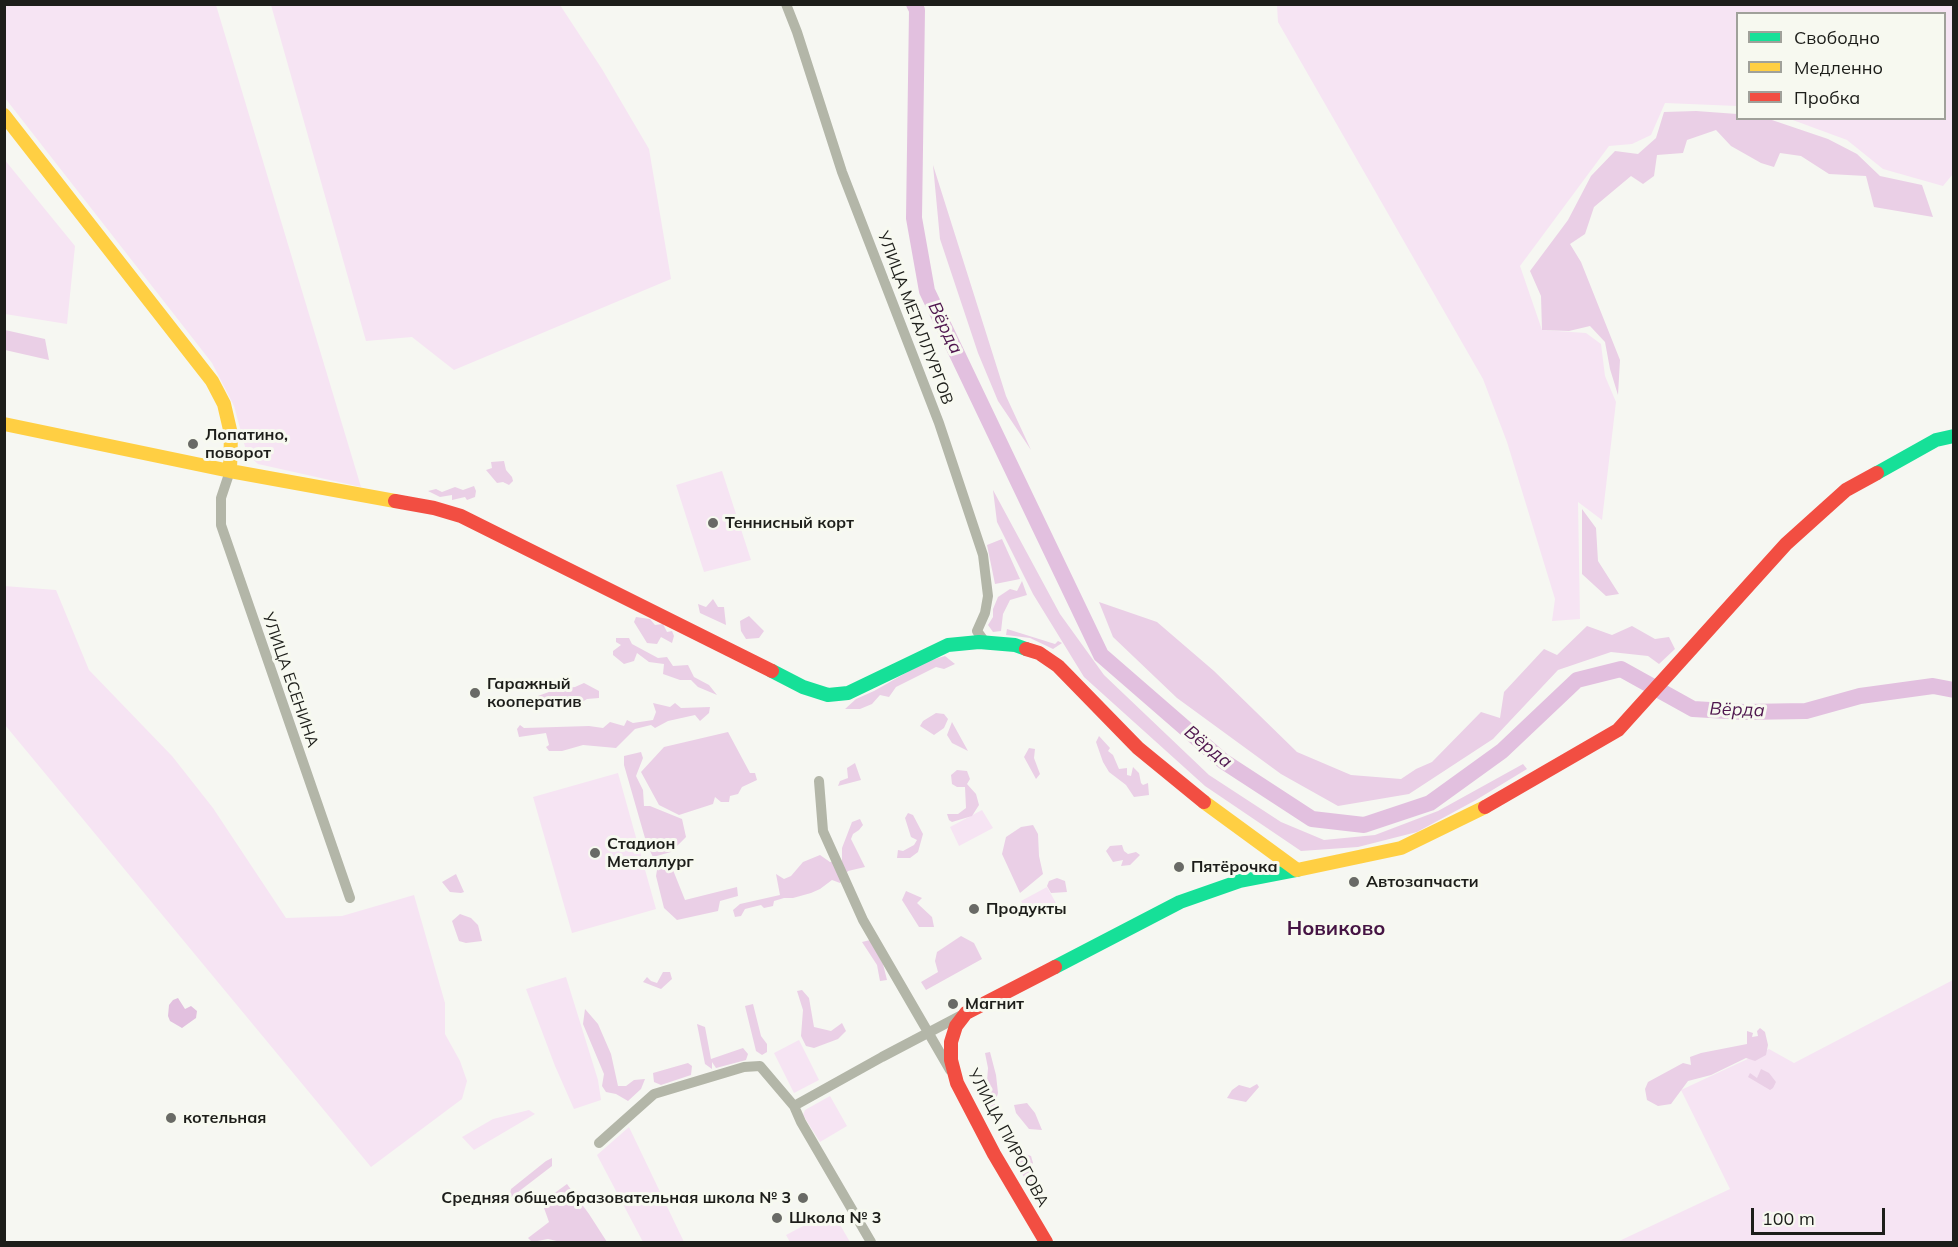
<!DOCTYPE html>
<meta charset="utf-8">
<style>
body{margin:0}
#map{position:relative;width:1958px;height:1247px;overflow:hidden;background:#f6f7f2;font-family:Mulish,sans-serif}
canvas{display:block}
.frame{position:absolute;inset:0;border:6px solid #1d1e1a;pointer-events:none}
.legend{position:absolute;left:1736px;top:12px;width:210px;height:108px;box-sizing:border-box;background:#f7f9f0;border:2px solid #a0a19a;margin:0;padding:8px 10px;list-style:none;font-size:18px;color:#1d1e1a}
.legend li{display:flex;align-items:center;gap:12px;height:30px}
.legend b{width:30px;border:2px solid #a0a19a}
.scale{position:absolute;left:1751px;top:1208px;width:134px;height:27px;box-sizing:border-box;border:3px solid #1d1e1a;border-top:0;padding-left:8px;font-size:18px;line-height:21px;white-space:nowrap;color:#1d1e1a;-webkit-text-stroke:4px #f7f9f0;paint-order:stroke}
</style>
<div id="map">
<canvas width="1958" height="1247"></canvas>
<div class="frame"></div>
<ul class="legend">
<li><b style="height:8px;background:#16e098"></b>Свободно</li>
<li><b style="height:8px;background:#ffcf43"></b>Медленно</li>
<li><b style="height:8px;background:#f24e42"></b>Пробка</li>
</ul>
<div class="scale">100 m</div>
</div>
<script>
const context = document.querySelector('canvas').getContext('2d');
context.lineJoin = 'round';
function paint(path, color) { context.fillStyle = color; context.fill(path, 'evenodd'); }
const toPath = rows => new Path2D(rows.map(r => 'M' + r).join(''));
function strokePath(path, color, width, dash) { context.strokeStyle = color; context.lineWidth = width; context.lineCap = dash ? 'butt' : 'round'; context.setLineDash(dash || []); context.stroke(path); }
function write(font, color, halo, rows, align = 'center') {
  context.font = font + ' Mulish,sans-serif'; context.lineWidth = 6; context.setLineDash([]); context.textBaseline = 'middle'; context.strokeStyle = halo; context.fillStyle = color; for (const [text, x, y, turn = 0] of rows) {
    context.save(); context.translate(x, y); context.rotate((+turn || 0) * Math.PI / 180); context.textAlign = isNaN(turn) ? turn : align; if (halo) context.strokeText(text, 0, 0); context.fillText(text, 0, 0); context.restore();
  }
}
const green = toPath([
 [5,4,216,5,361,487,258,464,247,454,234,406,212,363,5,98],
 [271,5,560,5,602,69,649,149,671,279,454,370,412,337,366,341],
 [1277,5,1953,5,1953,174,1943,186,1883,169,1847,140,1790,119,1944,118,1944,14,1738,14,1737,106,1665,103,1651,135,1632,144,1609,146,1520,266,1542,330,1586,333,1601,344,1605,376,1616,402,1602,520,1578,502,1580,619,1552,621,1555,599,1507,442,1483,379,1278,22],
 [4,159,75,246,67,324,5,314],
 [722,471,751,560,704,572,676,485],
 [4,586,56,590,89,670,172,756,213,808,286,918,342,916,414,895,445,1003,445,1034,460,1061,467,1081,462,1099,371,1167,5,725],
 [618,773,656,909,572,933,533,797],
 [982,810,993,828,959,846,950,827],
 [1047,887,1056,903,1031,919,1021,901],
 [566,977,598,1080,601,1100,574,1109,555,1066,526,989],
 [1953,980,1953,1242,1617,1242,1730,1189,1681,1090,1769,1049,1794,1063],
 [799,1040,819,1080,794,1093,774,1053],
 [830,1096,847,1126,820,1142,803,1115,805,1110],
 [529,1110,535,1114,474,1150,462,1137,493,1119],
 [629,1127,684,1242,643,1242,597,1155],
 [832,1211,850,1242,790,1242,786,1235]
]);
const forest = toPath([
 [1696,111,1737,114,1738,118,1769,119,1828,139,1857,154,1880,176,1922,185,1933,217,1874,207,1866,176,1829,174,1801,156,1780,153,1774,167,1761,163,1731,146,1716,130,1687,140,1683,153,1657,155,1654,176,1643,184,1631,176,1594,207,1585,234,1570,244,1581,262,1620,360,1618,395,1610,369,1605,342,1590,326,1569,331,1542,330,1541,296,1530,271,1568,220,1591,176,1615,151,1638,154,1656,138,1664,112],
 [933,165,1006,396,1031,450,998,401,978,353,940,239],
 [5,330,45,339,49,360,5,350],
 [504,461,506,470,512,477,513,481,509,485,503,482,497,483,486,470,492,468,491,462],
 [474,486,476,491,475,497,467,500,465,497,452,500,452,495,440,497,428,491,436,489,442,492,455,487,463,490],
 [993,490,1060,614,1104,675,1209,775,1281,822,1324,840,1375,835,1438,811,1523,764,1527,769,1476,800,1417,832,1358,847,1301,851,1205,786,1084,677,1033,594,997,522],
 [1582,509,1596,528,1598,561,1619,594,1606,596,1582,574],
 [1002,539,1020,579,995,584,987,545],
 [1022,581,1027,595,1010,600,1003,614,1001,631,993,632,988,625,993,617,993,609,998,597,1010,589,1017,591],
 [713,599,718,607,724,607,726,625,700,613,698,604,706,607],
 [1099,602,1157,622,1214,671,1297,752,1351,775,1401,779,1416,769,1432,762,1481,712,1500,718,1504,692,1544,649,1557,655,1587,626,1612,635,1632,626,1655,639,1669,637,1675,649,1659,664,1648,656,1611,652,1558,670,1493,739,1409,794,1338,806,1281,774,1177,698,1113,637],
 [749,616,764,631,759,638,746,639,741,631,740,621],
 [636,617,650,619,655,625,663,624,667,632,672,631,674,636,672,643,661,637,657,644,647,643,634,622],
 [1007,629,1055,644,1058,641,1062,643,1053,649,1030,638,1006,635],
 [616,638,629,638,632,644,658,658,667,657,673,666,688,665,694,677,709,685,717,695,698,687,691,680,680,680,663,674,664,664,649,662,637,653,634,661,624,664,613,655,613,651,621,645,616,642],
 [945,656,955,664,944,669,936,667,896,687,889,697,880,695,872,704,860,709,845,709,856,699,874,691,925,662],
 [584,683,599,691,599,698,587,699,572,708,566,703,541,705,538,696,557,689,575,687],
 [653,703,670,707,675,703,681,708,710,707,709,713,700,721,695,715,668,721,655,728,651,725,635,729,616,748,583,745,562,751,549,751,546,747,549,745,546,733,519,737,517,729,520,725,524,728,589,726,603,728,610,722,624,726,627,720,633,723,653,720,656,712],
 [936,713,944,714,948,719,944,728,934,735,920,726,923,721],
 [952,722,968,751,952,743,947,735],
 [728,732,750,773,755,773,757,780,742,787,738,794,730,796,729,802,721,802,715,797,713,804,679,815,659,805,641,772,664,747],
 [1099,736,1110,748,1108,751,1113,755,1119,769,1127,768,1127,775,1131,776,1133,767,1139,773,1141,783,1143,785,1148,783,1149,795,1134,797,1126,785,1109,772,1103,762,1096,742],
 [1029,748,1035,749,1034,758,1040,774,1036,779,1024,757],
 [641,752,643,758,636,776,643,790,644,806,650,806,682,819,686,837,671,852,653,857,647,845,624,765,624,756],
 [855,763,861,780,838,786,840,781,848,778,847,768],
 [957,770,967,771,970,779,967,784,976,794,979,805,972,816,952,822,949,820,947,814,958,814,966,808,965,787,957,787,952,784,951,775],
 [908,813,913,815,923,834,918,852,910,858,897,858,898,850,903,851,914,845,917,840,911,837,905,818],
 [860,819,863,825,859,830,853,834,851,839,865,867,848,871,840,883,832,880,820,889,811,893,793,898,784,898,774,901,773,906,764,908,761,905,745,909,741,916,735,917,733,910,740,904,780,895,776,874,784,879,791,876,803,862,820,855,830,862,842,862,842,848,852,822],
 [1033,825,1038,834,1039,856,1043,874,1020,893,1002,854,1006,837,1021,827],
 [1122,845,1124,851,1128,854,1136,852,1140,855,1130,865,1121,866,1123,860,1113,862,1106,851,1110,846],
 [669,860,685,900,737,887,738,896,720,901,718,911,677,920,664,908,656,876,658,864],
 [456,874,464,892,461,893,450,892,442,882],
 [1057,878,1065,881,1067,892,1051,893,1047,886,1049,881],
 [906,891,922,898,917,903,932,917,934,927,919,927,902,900],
 [460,914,471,918,478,925,482,941,466,943,459,941,452,921],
 [961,936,974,943,982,959,926,990,921,982,938,972,935,961,937,952],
 [870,940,883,964,887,980,880,981,877,965,862,942],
 [663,972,670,972,672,979,661,989,643,982,647,977,651,981,657,983],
 [802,990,809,998,814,1027,831,1031,842,1023,846,1031,838,1039,814,1048,806,1046,801,1036,803,1010,797,991],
 [753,1004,761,1036,767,1044,767,1052,762,1055,756,1051,745,1006],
 [585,1009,598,1024,611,1054,618,1086,626,1086,634,1080,645,1079,641,1089,628,1101,616,1094,606,1092,602,1086,604,1074,583,1024],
 [697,1024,705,1027,711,1059,743,1048,748,1054,746,1060,716,1068,712,1062,712,1069,705,1064],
 [1760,1028,1765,1032,1768,1045,1766,1055,1755,1061,1746,1058,1711,1075,1688,1081,1671,1104,1658,1106,1647,1100,1645,1089,1648,1082,1683,1063,1691,1065,1690,1057,1701,1053,1747,1044,1747,1031,1753,1033,1752,1037,1758,1036,1757,1031],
 [990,1052,996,1075,998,1093,995,1103,996,1111,993,1114,988,1109,986,1102,990,1097,982,1090,979,1082,983,1087,987,1082,988,1068,985,1053],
 [688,1063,692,1066,691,1075,661,1085,654,1082,653,1073],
 [1761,1069,1769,1073,1776,1082,1773,1088,1770,1090,1748,1077,1750,1073,1757,1078],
 [1257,1084,1259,1087,1246,1102,1227,1098,1232,1090,1239,1085,1250,1088],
 [1027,1103,1035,1113,1042,1130,1029,1129,1016,1113,1014,1105],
 [1022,1153,1031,1156,1033,1163,1029,1168,1033,1184,1031,1187,1022,1174,1025,1170,1018,1167,1016,1161],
 [552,1158,552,1166,509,1199,511,1189,546,1161],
 [567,1184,589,1214,607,1242,561,1242,548,1239,532,1242,528,1238,549,1222,544,1208,545,1200]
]);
const water = toPath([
 [178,998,185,1009,191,1006,197,1011,196,1018,182,1028,170,1021,168,1016,169,1005,173,1000]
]);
const river = toPath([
 [914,4,917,10,914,218,927,291,1101,655,1223,761,1312,819,1364,825,1430,803,1502,751,1577,680,1621,669,1693,709,1744,712,1806,711,1860,696,1933,686,1954,690]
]);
const street = toPath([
 [786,4,797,32,842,172,939,423,983,555,988,596,985,613,977,631,985,642],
 [230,471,221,498,221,525,350,898],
 [819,781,823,831,863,920,950,1070],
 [794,1106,801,1122,871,1242],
 [599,1143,654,1094,744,1067,760,1066,794,1106,882,1057,960,1016]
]);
const fast = toPath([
 [1877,473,1936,440,1954,436],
 [772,671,803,687,828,695,848,693,948,645,979,642,1015,645,1026,649],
 [1055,967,1180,902,1240,881,1297,870]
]);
const slow = toPath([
 [4,115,212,381,224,404,231,434,230,471],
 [4,424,230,471,395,501],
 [1204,802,1297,870,1401,848,1485,807]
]);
const jam = toPath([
 [395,501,434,508,461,516,772,671],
 [1026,649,1039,653,1058,666,1138,748,1204,802],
 [1485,807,1618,730,1786,544,1846,490,1877,473],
 [1046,1242,994,1154,957,1083,951,1060,951,1042,956,1026,966,1013,1055,967]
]);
const markers = [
 [193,444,6,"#696a66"],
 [713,523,6,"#696a66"],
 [475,693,6,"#696a66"],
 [595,853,6,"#696a66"],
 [1179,867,6,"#696a66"],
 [1354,882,6,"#696a66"],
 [974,909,6,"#696a66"],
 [953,1004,6,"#696a66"],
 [171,1118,6,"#696a66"],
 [803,1198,6,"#696a66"],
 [777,1218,6,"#696a66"]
];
const streetNames = [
 ["УЛИЦА МЕТАЛЛУРГОВ",915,318,69],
 ["УЛИЦА ЕСЕНИНА",290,680,71],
 ["УЛИЦА ПИРОГОВА",1008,1138,62]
];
const poiNames = [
 ["Лопатино,",205,435],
 ["поворот",205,453],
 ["Теннисный корт",725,523],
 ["Гаражный",487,684],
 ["кооператив",487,702],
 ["Стадион",607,844],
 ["Металлург",607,862],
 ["Пятёрочка",1191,867],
 ["Автозапчасти",1366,882],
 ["Продукты",986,909],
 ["Магнит",965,1004],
 ["котельная",183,1118],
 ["Средняя общеобразовательная школа № 3",791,1198,"right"],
 ["Школа № 3",789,1218]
];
const waterNames = [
 ["Вёрда",945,328,64],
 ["Вёрда",1737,710,2],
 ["Вёрда",1208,747,39]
];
const quarterNames = [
 ["Новиково",1336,929]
];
paint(green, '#f6e4f3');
paint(forest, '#eacfe6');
paint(water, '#e2c0df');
strokePath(river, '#e2c0df', 16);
strokePath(street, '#b3b6a8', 10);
strokePath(fast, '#16e098', 14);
strokePath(slow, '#ffcf43', 14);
strokePath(jam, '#f24e42', 14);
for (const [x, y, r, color] of markers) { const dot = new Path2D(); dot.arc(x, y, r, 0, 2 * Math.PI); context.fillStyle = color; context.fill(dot); strokePath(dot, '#f7f9f0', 2); }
write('16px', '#1d1e1a', '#f7f9f0', streetNames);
write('bold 16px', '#1d1e1a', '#f7f9f0', poiNames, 'left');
write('italic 18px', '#4f164e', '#f7f9f0', waterNames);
write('bold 20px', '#451444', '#f7f9f0', quarterNames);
</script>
